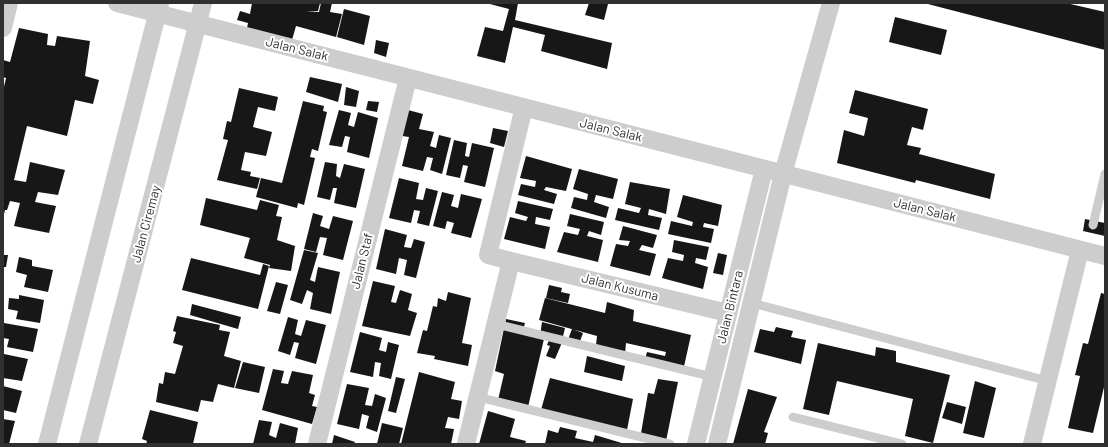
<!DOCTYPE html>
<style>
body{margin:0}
#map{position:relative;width:1108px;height:447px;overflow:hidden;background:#fff;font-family:Barlow,sans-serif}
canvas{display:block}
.frame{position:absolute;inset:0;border:4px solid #303030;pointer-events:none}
</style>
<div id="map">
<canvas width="1108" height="447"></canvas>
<div class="frame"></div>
</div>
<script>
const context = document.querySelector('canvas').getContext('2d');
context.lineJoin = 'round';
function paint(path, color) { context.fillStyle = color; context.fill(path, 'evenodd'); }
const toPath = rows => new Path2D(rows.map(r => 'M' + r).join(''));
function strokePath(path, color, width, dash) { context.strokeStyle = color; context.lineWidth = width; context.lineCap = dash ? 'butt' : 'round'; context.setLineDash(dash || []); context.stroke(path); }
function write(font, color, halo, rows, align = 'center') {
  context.font = font + ' Barlow,sans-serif'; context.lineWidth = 4; context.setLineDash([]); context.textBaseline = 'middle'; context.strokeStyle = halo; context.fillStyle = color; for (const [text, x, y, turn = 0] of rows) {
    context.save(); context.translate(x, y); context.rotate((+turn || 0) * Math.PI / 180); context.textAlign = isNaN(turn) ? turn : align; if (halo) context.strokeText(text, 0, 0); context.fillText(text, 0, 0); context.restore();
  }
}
const building = toPath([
 [252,3,320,3,318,11,306,11,319,12,321,3,332,3,330,12,342,14,336,37,296,26,292,40,247,28,248,23,237,20,240,11,250,14],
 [486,3,518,3,515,20,612,43,607,69,541,51,545,35,513,27,505,63,477,56,485,27,503,31,509,9],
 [589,3,608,4,604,20,585,15],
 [924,3,1066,3,1105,12,1105,50],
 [344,9,370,16,364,45,337,37],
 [895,17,947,30,941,55,889,42],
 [19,28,48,34,47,45,55,46,57,36,90,41,85,76,99,80,93,104,75,100,67,136,27,126,14,180,26,182,30,162,65,170,58,195,38,192,35,202,56,206,49,233,14,226,20,203,10,201,7,210,5,210,3,218,3,91,6,78,3,77,3,60,10,62],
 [376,40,389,43,386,57,374,53],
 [310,77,342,84,338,102,306,92],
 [346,87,359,91,356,107,344,105],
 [239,88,278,97,275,111,258,107,253,127,272,132,266,156,245,152,241,170,251,172,250,176,260,178,257,189,217,180,228,140,223,139,227,121,231,122],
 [855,90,928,109,923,130,912,127,907,145,921,148,919,154,995,174,990,199,916,180,915,183,837,163,844,130,864,136,868,118,849,113],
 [303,101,324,106,323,111,327,112,318,151,312,149,310,157,315,158,304,205,298,203,297,208,256,197,261,178,282,183],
 [368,101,379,102,377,112,366,110],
 [339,110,351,113,348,125,354,127,358,112,378,118,369,158,347,152,350,137,345,136,342,147,329,145],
 [408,110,423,114,419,129,434,132,430,146,436,148,439,135,451,138,442,174,430,170,433,158,427,157,423,171,402,166,409,137,402,136],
 [493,128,508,131,504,147,490,143],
 [454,140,467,143,465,156,469,157,472,143,494,148,485,187,464,182,468,166,463,165,460,178,446,175],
 [526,156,572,169,566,191,546,187,544,190,557,194,554,204,518,195,521,184,535,187,536,181,520,178],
 [325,162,337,164,336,176,340,178,344,164,365,169,356,208,334,203,337,188,333,188,330,200,317,197],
 [579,169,618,179,613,199,596,195,594,202,609,207,606,218,571,208,574,197,587,200,588,194,573,189],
 [399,178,419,183,416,199,423,200,426,188,438,191,429,226,417,223,420,211,414,210,411,223,389,218],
 [630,182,670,189,666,214,649,209,648,215,662,218,659,230,615,220,618,208,639,213,641,208,625,204],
 [442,192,454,195,451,206,458,208,461,194,482,199,471,238,451,233,454,223,447,221,445,229,433,226],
 [683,195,722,205,718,226,704,223,703,227,714,229,711,243,668,234,671,221,692,226,693,222,677,217],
 [206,198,257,210,260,200,279,205,276,216,282,217,277,240,295,246,291,271,269,268,270,265,244,258,250,238,200,225],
 [518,201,553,209,550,220,536,217,535,224,550,227,545,249,504,239,510,217,526,221,528,217,515,213],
 [313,213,323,216,320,226,329,229,333,216,353,221,343,260,323,255,327,238,320,237,316,252,304,249],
 [570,214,604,222,601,235,589,231,587,236,603,240,598,262,557,252,564,232,578,235,580,229,567,226],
 [1085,219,1105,223,1105,236,1083,231],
 [623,226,657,235,653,248,642,245,639,250,656,254,650,276,610,266,616,244,628,246,630,241,619,240],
 [385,229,407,235,404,247,411,248,414,239,425,242,416,278,404,275,407,260,399,258,396,274,376,269],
 [674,240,709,247,706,260,696,258,695,263,708,267,703,289,662,278,668,258,683,261,684,255,672,252],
 [304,250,318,253,310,280,315,282,318,267,340,272,331,314,310,309,313,293,307,290,302,304,290,300],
 [718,253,727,255,723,275,713,273],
 [3,255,8,255,6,267,3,267],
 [19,257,32,260,32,266,53,270,48,292,24,287,27,275,16,272],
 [191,258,260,275,263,264,269,266,258,309,182,290],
 [373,281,395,286,391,302,396,303,400,290,412,294,408,310,417,313,410,336,362,326],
 [276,282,288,285,280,314,267,311],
 [549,285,562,288,561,292,570,294,568,303,546,298],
 [448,292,471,298,462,343,472,345,468,366,434,359,435,356,417,353,423,330,427,331,433,306,437,307,438,298,446,301],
 [1101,293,1105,294,1105,383,1093,433,1068,428,1080,376,1075,375,1083,343,1088,344],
 [19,295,44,300,40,323,16,319,18,311,8,309,9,298,19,299],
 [545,298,605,313,607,302,634,310,633,321,691,335,683,371,644,363,647,352,665,356,666,352,626,343,625,354,596,345,597,336,539,320],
 [192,304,241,317,238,329,190,315],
 [177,316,220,325,219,330,230,332,224,356,241,361,234,388,218,384,213,402,201,400,198,412,156,402,159,383,163,384,165,372,175,374,183,346,173,343,176,332,173,331],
 [288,317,298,320,295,334,301,336,306,320,326,325,316,364,295,358,299,343,294,342,290,355,278,351],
 [506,319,525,323,523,330,544,339,528,407,498,400,504,374,495,371],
 [542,322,565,328,561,345,555,359,546,356,550,346,547,345,549,340,540,336],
 [4,323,38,329,33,352,7,347,9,339,3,338],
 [776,327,793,331,791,337,806,340,801,364,754,352,760,329,774,332],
 [572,329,583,333,579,344,567,342],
 [360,332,382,338,379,350,386,352,388,342,399,345,391,379,379,376,381,363,375,362,373,377,350,372],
 [818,343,875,356,876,347,896,351,896,362,950,375,933,443,905,436,913,399,837,381,829,415,803,409],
 [4,354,28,359,22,381,3,378],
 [587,356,625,366,622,381,584,372],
 [243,362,265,367,259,393,235,388],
 [273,369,284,371,281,383,288,384,292,371,313,375,309,393,315,395,312,406,317,407,312,424,262,410],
 [419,372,455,382,451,399,462,401,459,419,448,417,445,428,454,429,451,444,401,444],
 [396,377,405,379,396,413,388,411],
 [550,378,633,399,627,430,541,410],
 [658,379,678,382,666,441,641,433,648,393,654,394],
 [975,381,996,388,984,438,963,433],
 [347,384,369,388,365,405,372,406,375,394,386,398,377,432,366,428,369,416,362,414,359,429,337,424],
 [3,386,22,391,16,413,3,410],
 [748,389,777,397,764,432,768,433,765,444,733,444],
 [947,402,966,407,962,424,942,418],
 [150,410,198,422,193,444,146,444,147,441,142,439],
 [488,411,515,419,510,437,526,441,525,444,479,444],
 [3,419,15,421,9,444,3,443],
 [259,420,272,422,269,435,276,438,280,423,298,428,295,444,253,444],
 [382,423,403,428,399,444,377,444],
 [560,427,577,431,575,438,593,442,595,435,625,444,545,444,548,430,558,433],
 [334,435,355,442,354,444,332,444]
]);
const service = toPath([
 [1093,225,1105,174],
 [752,303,1048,381],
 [496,324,713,377],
 [478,397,670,444],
 [793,417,902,444]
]);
const minor = toPath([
 [117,3,1105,256],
 [3,28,9,3],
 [511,261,728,313],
 [47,444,160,3],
 [88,444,203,3],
 [317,444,408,78],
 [466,444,511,261,488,255,524,107],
 [696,444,764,169],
 [717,444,783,174,831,3],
 [1032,444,1080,250]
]);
const streetNames = [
 ["Jalan Salak",297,49,14],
 ["Jalan Salak",611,130,14],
 ["Jalan Salak",925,210,14],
 ["Jalan Ciremay",146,224,-75],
 ["Jalan Staf",362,261,-76],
 ["Jalan Kusuma",620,287,14],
 ["Jalan Bintara",730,307,-76]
];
paint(building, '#171717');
strokePath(service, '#cdcdcd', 9);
strokePath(minor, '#cdcdcd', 18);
write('13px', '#303030', '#fff', streetNames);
</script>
